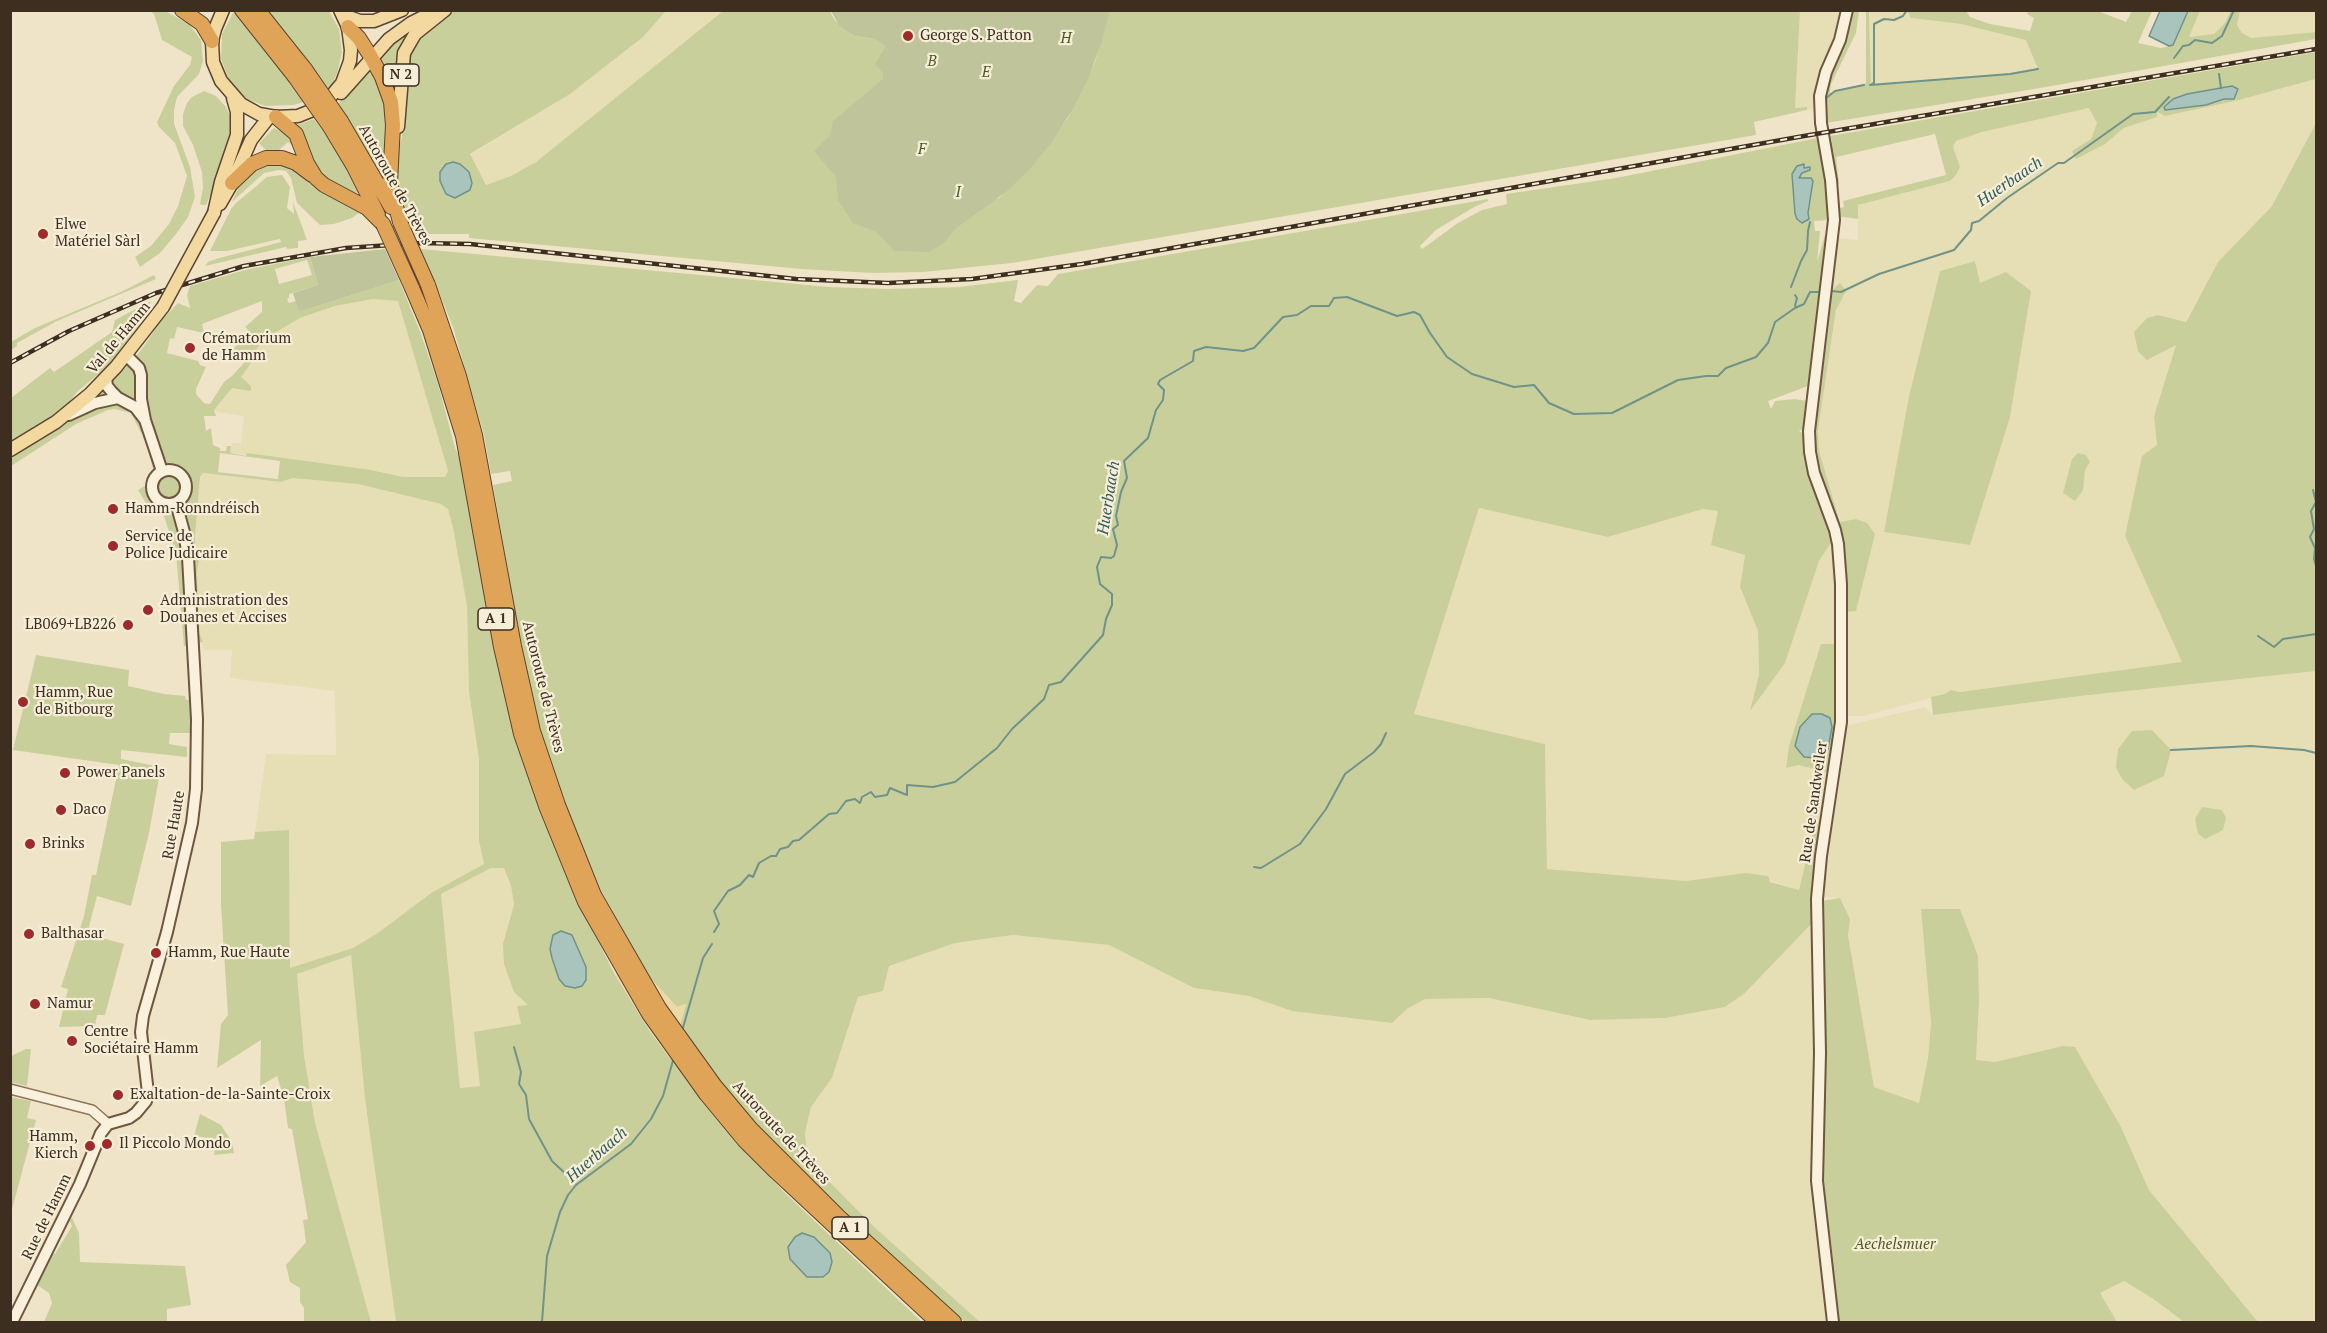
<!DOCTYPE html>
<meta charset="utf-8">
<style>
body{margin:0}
#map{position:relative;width:2327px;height:1333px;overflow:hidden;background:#f0e4c8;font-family:"PT Serif",serif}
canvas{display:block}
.frame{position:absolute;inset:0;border:12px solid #3d2e20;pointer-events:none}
</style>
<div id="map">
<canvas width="2327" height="1333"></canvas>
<div class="frame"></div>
</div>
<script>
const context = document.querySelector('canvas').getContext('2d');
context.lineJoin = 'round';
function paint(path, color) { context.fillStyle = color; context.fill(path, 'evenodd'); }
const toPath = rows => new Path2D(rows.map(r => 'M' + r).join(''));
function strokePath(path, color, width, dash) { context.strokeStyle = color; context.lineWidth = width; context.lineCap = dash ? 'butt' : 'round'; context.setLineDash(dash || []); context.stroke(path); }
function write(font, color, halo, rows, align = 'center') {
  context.font = font + ' "PT Serif",serif'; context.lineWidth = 4.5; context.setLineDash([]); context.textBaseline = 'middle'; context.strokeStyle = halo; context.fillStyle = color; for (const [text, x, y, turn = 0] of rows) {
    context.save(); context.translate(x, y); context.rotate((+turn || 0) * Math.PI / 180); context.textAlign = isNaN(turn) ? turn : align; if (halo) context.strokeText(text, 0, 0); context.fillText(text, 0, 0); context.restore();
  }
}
const farmland = toPath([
 [666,11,723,11,536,162,511,176,486,185,470,155,570,94,643,37],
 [1800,11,1841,11,1835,37,1816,83,1814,109,1807,110,1807,107,1795,109],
 [1869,11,1907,11,1911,18,1961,24,2027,40,2038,69,2010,74,1871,85],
 [2200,11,2231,11,2225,23,2214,34,2189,37],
 [2240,11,2316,11,2316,32,2251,38,2242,33,2237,25],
 [2316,79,2316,123,2272,206,2218,262,2185,322,2158,315,2176,344,2154,416,2157,445,2125,536,2183,663,1960,692,1951,690,1945,694,1864,716,1846,716,1846,612,1856,519,1841,522,1819,452,1818,430,1836,310,1846,291,1831,291,1837,238,1858,240,1858,205,1950,181,1960,167,1953,147,1956,141,1982,132,2089,108,2097,123,2091,139,2072,151,2105,144,2124,128,2157,117,2157,112,2165,116,2235,101],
 [1975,261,1980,283,1970,545,1884,532,1909,396,1940,271],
 [373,299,398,301,448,471,445,477,403,477,371,470,230,453,232,443,241,443,244,416,217,412,214,410,232,388,251,386,240,378,261,353,256,350,268,337,300,318,335,306],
 [203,473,281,482,292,478,358,484,441,504,448,509,453,528,467,606,469,692,479,759,479,841,484,864,431,893,378,933,353,948,290,969,289,831,255,832,266,754,336,755,335,691,230,678,232,650,204,650,199,633,197,572,201,550,195,550,195,537,200,477],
 [1479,508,1608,537,1703,509,1718,511,1745,555,1740,587,1758,631,1759,675,1751,709,1819,561,1832,540,1836,645,1801,708,1789,746,1786,767,1799,765,1827,771,1820,821,1815,822,1799,890,1745,873,1686,881,1547,869,1545,744,1414,714],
 [2316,671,2316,1322,2258,1322,2149,1190,2121,1127,2075,1047,2063,1046,1995,1062,1976,1060,1979,1002,1960,909,1921,909,1931,1023,1928,1058,1919,1103,1874,1087,1848,935,1850,919,1840,898,1821,897,1825,856,1845,726,1925,707,1933,715,2080,696],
 [491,868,504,868,511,886,514,904,508,922,529,1006,521,1024,480,1086,460,1088,441,894],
 [1814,921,1815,1046,1812,1166,1814,1215,1827,1322,980,1322,871,1224,808,1161,805,1133,811,1107,832,1078,858,997,883,991,888,966,955,943,1013,935,1109,945,1194,988,1249,996,1293,1011,1392,1023,1407,1009,1425,999,1489,998,1590,1020,1665,1018,1725,1007,1745,993],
 [351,955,365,1099,396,1322,371,1322,325,1163,315,1123,304,1055,297,973],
 [2124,1281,2152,1298,2184,1322,2117,1322,2099,1293]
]);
const green = toPath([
 [2231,10,2240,11,2237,25,2242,33,2251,38,2316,32,2316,39,2040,88,1826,123,1823,92,1850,11,1859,11,1856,33,1831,84,1830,93,1866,83,1866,11,1869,11,1871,85,2010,74,2038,69,2026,40,1961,24,1911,18,1907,11,1966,11,1970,17,1990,24,2030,31,2034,18,2027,14,2028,11,2098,11,2126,22,2132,11,2152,11,2138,43,2161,48,2173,45,2188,11,2200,11,2189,37,2214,34,2225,23],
 [150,11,165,11,189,24,201,40,203,61,199,74,177,97,174,110,174,124,190,167,195,197,188,217,176,234,160,253,140,267,135,257,151,246,169,224,178,206,187,176,175,143,159,127,157,122,174,86,190,65,192,57,162,40,154,14],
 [234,11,329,11,339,29,342,52,337,74,332,84,316,98,294,105,265,106,247,99,230,82,221,59,222,34],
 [273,17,311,64,301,72,264,24],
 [453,11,666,11,643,37,570,94,470,154,486,185,511,176,536,162,723,11,830,11,834,19,846,31,855,36,874,39,887,46,883,79,998,199,1030,168,1068,118,1095,62,1110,11,1800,11,1795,108,1807,107,1807,110,1754,122,1756,135,1012,263,923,272,873,273,801,269,469,238,469,234,415,234,400,204,394,165,402,137,404,72,412,48,423,32],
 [416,25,396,89,395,89,378,56,389,44],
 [2316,52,2316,79,2235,101,2165,116,2157,112,2157,117,2124,128,2105,144,2076,159,2072,151,2091,139,2097,123,2089,108,1982,132,1956,141,1953,147,1960,167,1956,175,1950,181,1858,205,1858,219,1837,216,1837,209,1844,207,1843,201,1946,175,1935,134,1836,157,1839,184,1835,181,1829,143,1832,141,1830,136],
 [369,68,376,79,384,101,386,121,386,175,380,176,338,104],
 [204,91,216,96,226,107,232,120,232,135,217,179,206,205,203,205,200,204,203,188,202,172,193,145,183,126,183,114,187,103,192,97],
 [314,119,335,148,361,194,339,188,317,171,297,125],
 [2316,123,2316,671,2080,696,1933,715,1931,697,1945,694,1951,690,1960,692,2182,662,2125,536,2142,456,2157,445,2154,416,2176,345,2147,360,2138,351,2134,332,2147,318,2158,315,2186,322,2218,262,2272,206],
 [274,128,288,135,297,149,288,142,279,150,283,154,286,152,287,156,270,154,259,143],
 [1818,138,1819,144,1822,145,1829,193,1830,220,1814,221,1815,231,1820,231,1817,262,1825,235,1829,235,1812,375,1808,386,1768,401,1771,409,1775,401,1795,399,1807,401,1804,428,1799,431,1804,434,1814,489,1836,549,1838,710,1833,762,1828,766,1827,771,1829,774,1813,876,1814,921,1745,993,1725,1007,1665,1018,1590,1020,1489,998,1425,999,1407,1009,1392,1023,1292,1011,1249,996,1194,988,1109,945,1013,935,955,943,889,966,883,991,858,997,832,1078,811,1107,805,1133,808,1160,871,1224,980,1322,965,1322,863,1231,791,1161,755,1123,740,1147,786,1194,922,1322,396,1322,365,1099,351,955,297,974,304,1055,315,1123,371,1322,304,1322,304,1308,300,1302,300,1288,290,1282,286,1265,306,1242,303,1220,308,1219,292,1129,288,1128,284,1099,277,1076,260,1086,261,1040,217,1068,221,1024,228,1015,221,905,221,842,254,839,255,832,289,830,290,968,353,948,378,933,431,893,484,864,479,841,479,759,469,692,467,606,453,528,448,509,441,504,358,484,292,478,281,482,203,473,200,477,195,537,195,550,201,550,197,572,199,633,203,642,184,646,176,553,163,513,147,505,138,490,145,486,153,469,143,430,141,433,131,413,115,409,108,410,76,424,11,466,11,457,73,418,107,386,139,353,162,320,178,303,190,308,187,295,190,286,245,270,310,257,318,285,289,294,289,298,287,299,289,303,296,301,299,312,399,280,421,334,438,384,455,448,461,461,515,735,539,808,561,862,590,925,615,975,651,1033,680,1025,686,1004,677,1007,649,977,601,890,566,805,541,730,521,645,493,485,512,481,510,471,491,474,484,435,453,327,421,249,829,287,887,289,959,287,1018,280,1014,301,1021,303,1037,285,1048,286,1058,274,1488,199,1488,201,1474,207,1436,230,1420,246,1422,249,1458,223,1482,210,1507,204,1506,194,1616,178],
 [307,260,312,275,279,284,275,269],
 [373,299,398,301,448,471,445,477,403,477,371,470,247,453,246,456,230,453,231,446,227,446,226,451,220,451,220,448,213,445,211,428,206,431,204,416,216,416,214,410,232,388,251,391,251,386,241,377,258,354,262,352,256,349,268,337,300,318,335,306],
 [262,301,262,312,245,327,248,330,229,355,242,359,244,363,232,376,224,382,210,404,204,403,196,394,196,389,206,367,200,365,198,361,167,353,170,338,174,339,177,327,204,333,202,324],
 [220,453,280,461,278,479,218,472],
 [1479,508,1608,537,1703,509,1718,511,1711,545,1745,555,1740,587,1758,631,1759,675,1750,711,1785,663,1819,561,1832,541,1836,644,1821,644,1789,746,1786,768,1799,765,1827,772,1820,821,1815,822,1799,890,1770,882,1768,876,1745,873,1686,881,1547,869,1545,744,1414,714],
 [491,868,504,868,511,886,514,904,503,944,504,964,514,992,528,1005,517,1006,521,1024,474,1032,480,1086,460,1088,441,894],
 [287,162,358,208,359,213,352,218,334,224,320,225,297,203,291,178,286,171,279,170,264,173,232,202,243,177,253,166],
 [282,175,290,187,287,208,294,214,293,202,307,240,298,241,298,248,287,249,286,247,205,266,208,262,216,259,281,242,280,239,227,251,210,251,231,209,236,203,267,177],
 [1975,261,1980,283,2006,272,2031,291,2010,417,1970,545,1884,532,1909,396,1940,271],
 [154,275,156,279,57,321,17,343,17,346,11,350,11,342,35,328,123,291],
 [1840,283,1846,291,1836,310,1818,430,1819,451,1840,522,1856,519,1867,523,1875,534,1856,611,1846,612,1845,555,1839,528,1825,496,1815,452,1813,430,1831,291],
 [151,301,139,325,108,366,78,391,65,407,11,443,11,398,50,368,54,372,112,332,115,320],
 [2078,453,2086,455,2090,462,2085,470,2083,490,2075,501,2063,493,2072,459],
 [36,655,129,670,128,686,164,694,185,696,186,700,192,700,192,733,170,733,169,744,187,747,187,757,121,750,121,759,161,767,149,833,131,906,97,896,87,934,124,944,105,1015,97,1015,95,1026,59,1027,68,989,61,987,84,916,92,875,96,875,119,765,13,750],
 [2152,730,2171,750,2164,776,2134,790,2123,780,2116,768,2118,749,2132,731],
 [2202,807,2222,810,2226,818,2223,830,2205,839,2198,834,2195,819],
 [1840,898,1850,919,1848,935,1874,1087,1919,1103,1928,1058,1931,1023,1921,909,1960,909,1978,956,1979,1002,1976,1060,1995,1062,2063,1046,2075,1047,2121,1127,2149,1190,2258,1322,2184,1322,2152,1298,2124,1281,2100,1293,2117,1322,1836,1322,1822,1215,1820,901],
 [26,1049,31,1049,27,1086,10,1082,11,1056],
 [11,1097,31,1101,27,1118,36,1120,11,1213],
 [200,1114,221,1125,232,1142,234,1153,214,1155,216,1139,194,1136],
 [72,1218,79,1233,80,1262,185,1266,191,1305,167,1309,167,1322,44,1322,52,1303,49,1293,37,1285,52,1254,55,1254,72,1226,69,1220]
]);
const sand = toPath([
 [634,951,649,977,677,1007,686,1004,670,1059,651,1033,615,975]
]);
const cemetery = toPath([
 [831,11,830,11,1110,11,1102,41,1088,79,1073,109,1051,143,1030,169,1006,192,955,229,944,243,929,252,894,251,877,232,853,223,838,200,836,177,814,151,830,135,833,121,883,79,883,73,875,64,886,46,874,39,855,36,846,31,839,25],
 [385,249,399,280,299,312,293,293,318,285,310,257]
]);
const water = toPath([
 [2160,11,2188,11,2173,45,2169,46,2149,36,2160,11],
 [2232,86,2238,89,2234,99,2224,99,2206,105,2165,110,2164,107,2173,99,2187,94,2232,86],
 [453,162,460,164,469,172,472,183,470,190,455,198,446,194,440,181,440,172,446,164,453,162],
 [1804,164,1804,168,1810,167,1810,170,1802,173,1799,178,1811,178,1813,181,1808,213,1809,219,1802,223,1797,219,1795,214,1792,174,1797,166,1804,164],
 [1812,714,1822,714,1830,718,1832,727,1828,749,1821,757,1816,758,1804,757,1795,746,1800,727,1812,714],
 [561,931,572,935,586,967,586,980,582,986,575,988,565,986,559,979,552,958,550,949,553,935,561,931],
 [802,1233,814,1237,830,1253,832,1262,829,1272,823,1277,807,1277,790,1259,788,1247,795,1237,802,1233]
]);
const stream = toPath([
 [2174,58,2183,46,2189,45,2195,40,2212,43,2222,36,2234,10],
 [2219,74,2221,88],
 [1872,84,1874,83,1874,24,1884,19,1894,20,1903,16,1907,10],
 [1870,85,2010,74,2038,69],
 [1825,99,1835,91,1864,85],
 [1826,108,1826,114],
 [1791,287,1801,261,1807,250,1808,231,1810,222],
 [1831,291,1841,292,1879,274,1954,250,1971,230,1972,223,1979,221,2007,198,2058,163,2064,163,2133,114,2155,112,2169,97],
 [1795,295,1797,298,1795,306],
 [2313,490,2316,502,2311,511,2314,529,2310,537,2315,548,2314,559,2316,566],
 [2258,636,2274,647,2283,639,2316,634],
 [2171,750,2251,746,2304,750,2316,753],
 [1254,867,1261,868,1300,844,1326,809,1345,774,1374,752,1381,744,1386,733],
 [714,932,719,924,714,911,728,891,740,885,749,875,753,877,759,863,771,856,776,856,780,849,788,847,793,841,799,840,829,814,837,813,846,801,855,799,860,803,862,797,871,792,875,797,887,795,890,788,907,795,907,785,933,787,955,782,997,748,1012,729,1044,699,1049,685,1061,682,1103,635,1106,619,1112,605,1112,594,1100,584,1097,567,1101,557,1111,558,1114,556,1117,545,1113,529,1118,525,1116,516,1121,492,1127,478,1124,461,1148,438,1156,410,1163,400,1164,390,1158,384,1160,380,1193,361,1194,351,1206,347,1243,351,1254,348,1283,317,1297,315,1311,306,1329,306,1334,298,1347,297,1397,316,1414,312,1420,315,1430,333,1447,357,1472,374,1514,387,1534,385,1549,403,1574,414,1612,413,1678,380,1706,376,1718,376,1726,368,1756,357,1768,343,1775,322,1795,308,1804,304,1810,292,1819,292],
 [682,1031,703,958,712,944],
 [514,1047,521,1072,519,1084,526,1095,529,1119,552,1161,570,1178],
 [542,1322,547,1256,560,1212,568,1195,576,1185,631,1144,651,1119,663,1096,674,1057]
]);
const tertiary = toPath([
 [10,1089,92,1110,108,1124]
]);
const secondary = toPath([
 [126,355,139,368,141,375,141,399,145,420,162,471],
 [106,378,107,386,112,392,118,398,135,407,145,420],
 [69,415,95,403,118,398],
 '152 487a17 17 0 1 1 34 0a17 17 0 1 1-34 0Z',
 [12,1322,80,1184,101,1133,108,1124,129,1118,136,1113,146,1101,148,1093,141,1032,143,1016,167,932,192,823,196,789,197,719,188,557,184,532,176,503],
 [1833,1322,1817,1181,1820,1053,1817,899,1821,856,1841,722,1841,584,1838,544,1835,530,1814,473,1810,452,1809,431,1834,220,1831,180,1821,123,1820,96,1826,72,1840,40,1847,10]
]);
const primary = toPath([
 [223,10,215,29,212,41,213,62,221,81,241,104,259,114,276,117,298,116,318,108,327,101,342,83,350,61,351,50,348,27,340,10],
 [343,15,360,21,374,21,402,10],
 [341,93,389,39,411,23,433,12],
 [398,127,404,53,415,34,445,10],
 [220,204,232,183,251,140,269,117],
 [214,213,221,182,237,135,237,112,233,98],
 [10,450,56,422,90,394,116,367,163,307]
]);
const motorway = toPath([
 [182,10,202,24,212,41],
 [242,10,295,77],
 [258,10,305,69],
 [348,27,359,38,371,57,382,77,391,102,393,125,390,183,400,222],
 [276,117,296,134,307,163,316,178,324,185,367,208,383,224],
 [341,121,391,207],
 [330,127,354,167,378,215],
 [232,183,252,164,266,158,282,158,296,163,312,175],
 [428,285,459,376,475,435,514,646,533,731,558,805,594,895,659,1008,715,1086,751,1129,839,1217,954,1322],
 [412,288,430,330,463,436,501,647,521,734,546,806,585,902,649,1014,706,1094,744,1140,776,1172,937,1322]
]);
const rail = toPath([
 [10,363,69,331,156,293,244,266,346,248,421,243,470,244,796,279,888,283,972,279,1082,264,1804,136,2316,49]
]);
const primaryBridge = toPath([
 [163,307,214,213]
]);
const motorwayBridge = toPath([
 [305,69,341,121],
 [295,77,330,127],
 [400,222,428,285],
 [383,224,412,288]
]);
const markers = [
 [908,36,6,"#9e2a2b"],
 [43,234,6,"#9e2a2b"],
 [190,348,6,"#9e2a2b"],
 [113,509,6,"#9e2a2b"],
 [113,546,6,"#9e2a2b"],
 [148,610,6,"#9e2a2b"],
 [128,625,6,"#9e2a2b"],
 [23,702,6,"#9e2a2b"],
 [65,773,6,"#9e2a2b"],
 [61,810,6,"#9e2a2b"],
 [30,844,6,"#9e2a2b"],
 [29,934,6,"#9e2a2b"],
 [156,953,6,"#9e2a2b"],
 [35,1004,6,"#9e2a2b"],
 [72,1041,6,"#9e2a2b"],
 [118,1095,6,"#9e2a2b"],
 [107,1144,6,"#9e2a2b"],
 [90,1146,6,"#9e2a2b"]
];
const shields = [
 [401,75,36],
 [496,619,36],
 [850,1228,36]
];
const shieldNames = [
 ["N 2",401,75],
 ["A 1",496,619],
 ["A 1",850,1228]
];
const poiNames = [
 ["George S. Patton",920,36],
 ["Elwe",55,225],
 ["Matériel Sàrl",55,242],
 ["Crématorium",202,339],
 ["de Hamm",202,356],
 ["Hamm-Ronndréisch",125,509],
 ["Service de",125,537],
 ["Police Judicaire",125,554],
 ["Administration des",160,601],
 ["Douanes et Accises",160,618],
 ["LB069+LB226",116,625,"right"],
 ["Hamm, Rue",35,693],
 ["de Bitbourg",35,710],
 ["Power Panels",77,773],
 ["Daco",73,810],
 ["Brinks",42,844],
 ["Balthasar",41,934],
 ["Hamm, Rue Haute",168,953],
 ["Namur",47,1004],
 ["Centre",84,1032],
 ["Sociétaire Hamm",84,1049],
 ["Exaltation-de-la-Sainte-Croix",130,1095],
 ["Hamm,",78,1137,"right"],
 ["Kierch",78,1154,"right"],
 ["Il Piccolo Mondo",119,1144]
];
const parkNames = [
 ["H",1066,39],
 ["B",932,62],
 ["E",986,73],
 ["F",922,150],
 ["I",958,193],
 ["Aechelsmuer",1895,1245]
];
const streetNames = [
 ["Autoroute de Trèves",395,185,61],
 ["Val de Hamm",119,338,-50],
 ["Autoroute de Trèves",543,687,76],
 ["Rue de Sandweiler",1814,802,-82],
 ["Rue Haute",174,825,-80],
 ["Autoroute de Trèves",781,1133,47],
 ["Rue de Hamm",47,1217,-64]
];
const waterNames = [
 ["Huerbaach",2010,182,-34],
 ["Huerbaach",1109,498,-81],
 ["Huerbaach",597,1155,-41]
];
paint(farmland, '#e6deb5');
paint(green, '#c9cf9b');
paint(sand, '#ecd9a5');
paint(cemetery, '#bfc49a');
paint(water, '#a9c4bc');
strokePath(water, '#6f938a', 1.5);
strokePath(stream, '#6f938a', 2);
strokePath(tertiary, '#8d765c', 12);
strokePath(secondary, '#6f573f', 14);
strokePath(primary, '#5b4430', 15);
strokePath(motorway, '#5b4430', 16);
strokePath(tertiary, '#faf1dc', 9);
strokePath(secondary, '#faf1dc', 10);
strokePath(primary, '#f3d9a0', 12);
strokePath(motorway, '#e0a458', 14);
strokePath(rail, '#3d2e20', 4.5);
strokePath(rail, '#f7eed8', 2, [7]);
strokePath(primaryBridge, '#5b4430', 15, []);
strokePath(motorwayBridge, '#5b4430', 16, []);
strokePath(primaryBridge, '#f3d9a0', 12);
strokePath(motorwayBridge, '#e0a458', 14);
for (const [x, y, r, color] of markers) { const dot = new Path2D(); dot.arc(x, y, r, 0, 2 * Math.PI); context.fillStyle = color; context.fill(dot); strokePath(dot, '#f7eed8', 2); }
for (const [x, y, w] of shields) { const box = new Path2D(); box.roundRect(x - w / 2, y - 11, w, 22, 4.5); context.fillStyle = '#f7eed8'; context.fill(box); strokePath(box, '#3d2e20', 1.5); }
write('bold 14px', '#3d2e20', null, shieldNames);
write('15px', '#3d2e20', '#f7eed8', poiNames, 'left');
write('italic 15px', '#4d5a26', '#f7eed8', parkNames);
write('15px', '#3d2e20', '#f7eed8', streetNames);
write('italic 16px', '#2f5d5a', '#f7eed8', waterNames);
</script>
